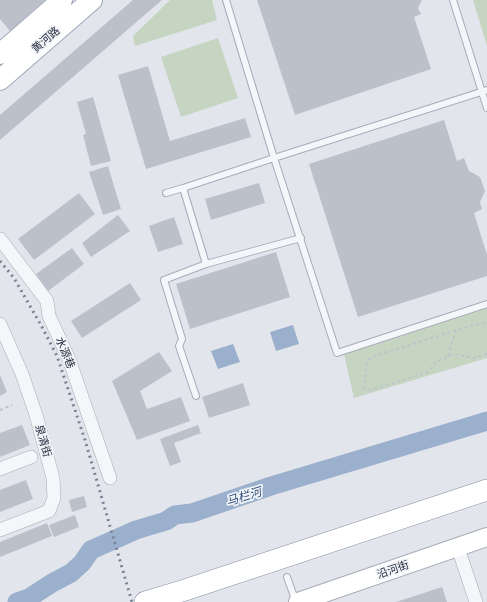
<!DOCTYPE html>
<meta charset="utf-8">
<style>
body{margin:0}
canvas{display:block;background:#e2e5eb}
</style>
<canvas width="487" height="602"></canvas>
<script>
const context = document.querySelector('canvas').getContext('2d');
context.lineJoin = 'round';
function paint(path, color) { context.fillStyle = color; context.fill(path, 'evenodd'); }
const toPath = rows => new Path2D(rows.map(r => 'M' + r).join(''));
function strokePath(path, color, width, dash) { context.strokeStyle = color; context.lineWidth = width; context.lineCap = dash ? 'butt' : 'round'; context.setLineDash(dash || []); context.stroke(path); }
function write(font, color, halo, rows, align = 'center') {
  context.font = font + ' Raleway,"Noto Sans SC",sans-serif'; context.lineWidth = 3.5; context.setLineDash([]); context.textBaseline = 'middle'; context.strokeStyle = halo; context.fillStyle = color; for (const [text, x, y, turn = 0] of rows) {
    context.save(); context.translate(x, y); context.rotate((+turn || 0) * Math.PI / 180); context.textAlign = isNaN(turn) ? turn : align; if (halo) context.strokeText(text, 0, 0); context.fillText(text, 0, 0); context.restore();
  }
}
const green = toPath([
 [170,0,212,0,217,20,135,46,133,36],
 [473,0,487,0,487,46],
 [218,38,238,98,181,117,161,57],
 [487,308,487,358,354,398,344,354]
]);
const water = toPath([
 [293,325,299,344,276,351,270,332],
 [233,344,240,362,218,369,211,351]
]);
const river = toPath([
 [17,602,29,598,52,583,71,573,82,563,91,550,136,530,166,521,175,515,192,513,271,486,487,421]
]);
const building = toPath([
 [0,0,45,0,10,31,0,19],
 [133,0,162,0,0,140,0,115],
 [257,0,422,0,418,8,421,14,414,17,431,69,295,115],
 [148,66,170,141,245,118,251,137,146,169,118,75],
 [93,97,111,161,91,166,83,135,86,134,77,102],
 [444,120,457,161,464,158,469,171,480,177,485,191,480,202,482,209,474,213,487,255,487,276,358,317,309,164],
 [108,166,121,209,103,215,89,172],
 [259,183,265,203,211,220,205,199],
 [79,193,95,214,34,260,18,239],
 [118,215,130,231,91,257,82,243],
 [174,217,183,244,158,252,149,226],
 [72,248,84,264,48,291,36,274],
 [276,252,290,297,190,329,176,284],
 [130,283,141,300,82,338,71,321],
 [159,352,172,371,140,391,147,409,181,397,190,421,137,440,112,381],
 [0,375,7,392,0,396],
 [243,383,250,405,209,418,202,397],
 [22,425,30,445,0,457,0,433],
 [198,425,201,433,174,443,181,462,170,466,160,439],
 [26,480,33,499,0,512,0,490],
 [84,496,87,507,72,512,69,500],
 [75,515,79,527,54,537,49,525],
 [47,523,52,536,0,557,0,542],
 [442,587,447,602,396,602]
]);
const path = toPath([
 [456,330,372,357,367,361,364,387,367,389,372,390,428,372,436,362,453,354,473,358,487,354],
 [448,356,456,330,487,322],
 [0,410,12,405]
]);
const service = toPath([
 [226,0,274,158,183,188,206,264,301,238],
 [453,0,487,108],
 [487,90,274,158,337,353,487,304],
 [166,193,183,188],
 [196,396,179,346,182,339,164,280,206,264],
 [287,577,296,602]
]);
const minor = toPath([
 [0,239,47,301,49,316,69,359,110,478],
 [0,324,22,374,36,415,53,478,54,498,49,511,0,530],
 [0,469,31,457],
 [458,548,476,602]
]);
const secondary = toPath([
 [298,602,487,537]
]);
const primary = toPath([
 [0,54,62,0],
 [0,80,92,0]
]);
const trunk = toPath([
 [145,602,185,590,487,490]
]);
const rail = toPath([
 [0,261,14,278,42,327,57,356,85,440,132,602]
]);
const streetNames = [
 ["黄河路",46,40,-41],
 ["水源巷",65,353,67],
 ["泉清街",43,441,74],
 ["沿河街",393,570,-19]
];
const waterNames = [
 ["马栏河",244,497,-17]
];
paint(green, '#c6d5c2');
paint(water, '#9bb0cd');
strokePath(river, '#9bb0cd', 19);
paint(building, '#bbc0cb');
strokePath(service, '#a7abb6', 8);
strokePath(minor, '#a7abb6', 14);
strokePath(secondary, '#a7abb6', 20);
strokePath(primary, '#a0a8b7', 22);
strokePath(trunk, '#8891a2', 22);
strokePath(path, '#c0c3ca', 2, [3, 3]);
strokePath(service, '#f5f6f9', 6);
strokePath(minor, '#f5f6f9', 13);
strokePath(secondary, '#fff', 18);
strokePath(primary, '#fff', 20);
strokePath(trunk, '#fff', 21);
strokePath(rail, '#7a8395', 3, [2, 4]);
write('11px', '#293144', '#f1f4f8', streetNames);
write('italic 12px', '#304d7a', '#f1f4f8', waterNames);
</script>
